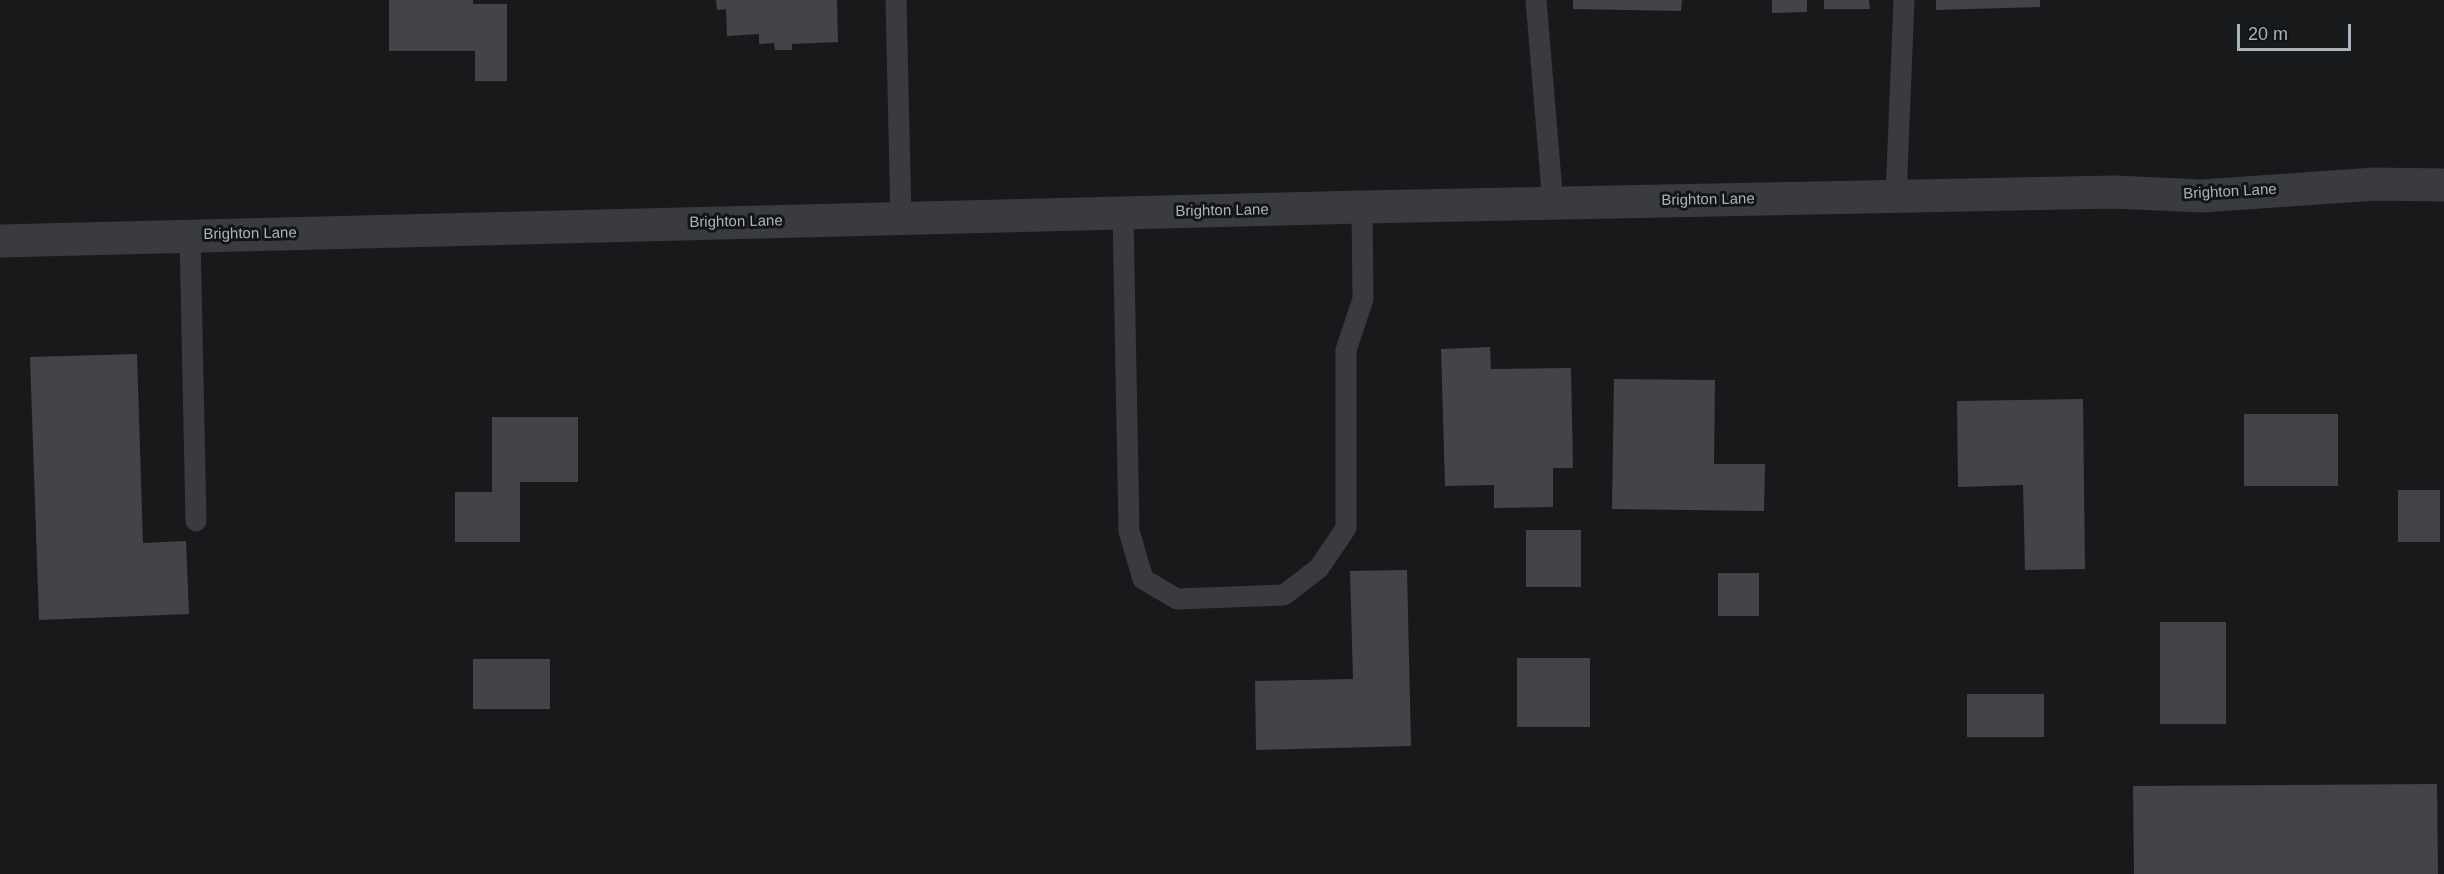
<!DOCTYPE html>
<style>
body{margin:0}
#map{position:relative;width:2444px;height:874px;overflow:hidden;background:#18191b;font-family:Arial,sans-serif}
canvas{display:block}
.scale{position:absolute;left:2237px;top:24px;width:114px;height:27px;box-sizing:border-box;border:3px solid #a9b3bc;border-top:0;padding-left:8px;font-size:18px;line-height:21px;white-space:nowrap;color:#a9b3bc;-webkit-text-stroke:4px #131416;paint-order:stroke}
</style>
<div id="map">
<canvas width="2444" height="874"></canvas>
<div class="scale">20 m</div>
</div>
<script>
const context = document.querySelector('canvas').getContext('2d');
context.lineJoin = 'round';
function paint(path, color) { context.fillStyle = color; context.fill(path, 'evenodd'); }
const toPath = rows => new Path2D(rows.map(r => 'M' + r).join(''));
function strokePath(path, color, width, dash) { context.strokeStyle = color; context.lineWidth = width; context.lineCap = dash ? 'butt' : 'round'; context.setLineDash(dash || []); context.stroke(path); }
function write(font, color, halo, rows, align = 'center') {
  context.font = font + ' Arial,sans-serif'; context.lineWidth = 6; context.setLineDash([]); context.textBaseline = 'middle'; context.strokeStyle = halo; context.fillStyle = color; for (const [text, x, y, turn = 0] of rows) {
    context.save(); context.translate(x, y); context.rotate((+turn || 0) * Math.PI / 180); context.textAlign = isNaN(turn) ? turn : align; if (halo) context.strokeText(text, 0, 0); context.fillText(text, 0, 0); context.restore();
  }
}
const building = toPath([
 [389,0,473,0,473,4,507,4,507,81,475,81,475,51,389,51],
 [716,0,837,0,838,42,792,44,792,50,775,50,774,43,759,44,759,34,727,36,726,9,717,10],
 [1573,0,1682,0,1681,11,1573,9],
 [1772,0,1807,0,1807,12,1772,13],
 [1824,0,1869,0,1870,9,1824,9],
 [1936,0,2040,0,2040,7,1936,10],
 [1490,347,1491,369,1571,368,1573,468,1553,468,1553,507,1494,508,1494,485,1445,486,1441,349],
 [137,354,143,543,186,541,189,614,39,620,30,357],
 [1614,379,1715,380,1714,464,1765,464,1764,511,1612,509],
 [2083,399,2085,569,2025,570,2023,485,1958,487,1957,401],
 [2244,414,2338,414,2338,486,2244,486],
 [492,417,578,417,578,482,520,482,520,542,455,542,455,492,492,492],
 [2398,490,2440,490,2440,542,2398,542],
 [1526,530,1581,530,1581,587,1526,587],
 [1407,570,1411,746,1256,750,1255,681,1353,679,1350,571],
 [1718,573,1759,573,1759,616,1718,616],
 [2160,622,2226,622,2226,724,2160,724],
 [1517,658,1590,658,1590,727,1517,727],
 [473,659,550,659,550,709,473,709],
 [1967,694,2044,694,2044,737,1967,737],
 [2437,784,2438,874,2134,874,2133,786]
]);
const service = toPath([
 [896,0,901,219],
 [1536,0,1553,204],
 [1896,197,1904,0],
 [1123,213,1129,531,1143,579,1177,599,1284,595,1319,568,1346,528,1346,350,1363,299,1362,207],
 [190,236,196,521]
]);
const minor = toPath([
 [0,241,1362,207,2115,192,2202,196,2375,184,2444,185]
]);
const streetNames = [
 ["Brighton Lane",2230,192,-3],
 ["Brighton Lane",1708,200,-1],
 ["Brighton Lane",1222,211,-1],
 ["Brighton Lane",736,222,-1],
 ["Brighton Lane",250,234,-1]
];
paint(building, '#424448');
strokePath(service, '#393b40', 21);
strokePath(minor, '#393b40', 33);
write('15px', '#a9b3bc', '#131416', streetNames);
</script>
